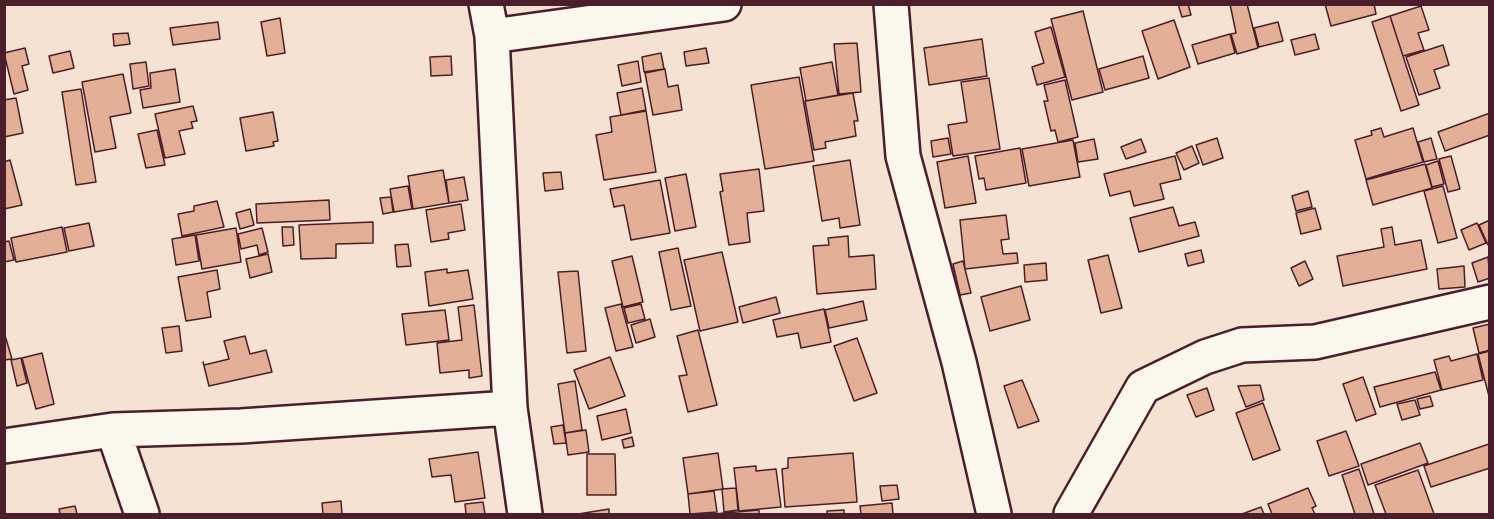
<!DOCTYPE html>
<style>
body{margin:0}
#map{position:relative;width:1494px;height:519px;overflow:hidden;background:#f4e2d2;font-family:Itim,sans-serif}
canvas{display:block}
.frame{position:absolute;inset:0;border:6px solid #4a1f2b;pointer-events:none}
</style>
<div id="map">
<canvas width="1494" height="519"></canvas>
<div class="frame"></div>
</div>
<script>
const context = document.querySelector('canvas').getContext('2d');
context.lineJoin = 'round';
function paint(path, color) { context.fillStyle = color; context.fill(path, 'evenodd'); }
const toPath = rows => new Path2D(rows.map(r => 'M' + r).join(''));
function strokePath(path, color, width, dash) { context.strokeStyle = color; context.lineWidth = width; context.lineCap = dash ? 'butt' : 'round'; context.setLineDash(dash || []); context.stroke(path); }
const building = toPath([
 [1178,4,1188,4,1191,15,1182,17,1178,4],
 [1230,4,1247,4,1258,48,1237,54,1231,34,1236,33,1230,4],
 [1325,4,1374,4,1376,14,1331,26,1325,4],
 [1421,6,1429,30,1418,33,1424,50,1403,56,1390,16,1421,6],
 [1083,11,1103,92,1072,100,1051,19,1083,11],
 [1390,16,1419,105,1401,111,1372,22,1390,16],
 [280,18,285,53,267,56,261,22,280,18],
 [1174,20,1190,67,1158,79,1142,31,1174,20],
 [218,22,220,39,173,45,170,28,218,22],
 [1278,22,1283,41,1259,47,1254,28,1278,22],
 [1051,27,1065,77,1037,85,1032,67,1044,63,1035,32,1051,27],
 [128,33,130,44,114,46,113,34,128,33],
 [1230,34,1235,53,1198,64,1192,45,1230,34],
 [1315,34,1319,49,1295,55,1291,40,1315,34],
 [982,39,987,76,929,85,924,48,982,39],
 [857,43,861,92,839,94,834,44,857,43],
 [1443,45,1449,65,1434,70,1440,88,1419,95,1406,57,1443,45],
 [25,48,29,64,22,66,28,90,14,94,4,53,25,48],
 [706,48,709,63,686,66,684,52,706,48],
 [70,51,74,68,53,73,49,56,70,51],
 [661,53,664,69,644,72,642,57,661,53],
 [451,56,452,75,431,76,430,57,451,56],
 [1143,56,1149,78,1105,90,1099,69,1143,56],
 [638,61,641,82,622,86,618,65,638,61],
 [146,62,149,86,133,89,130,64,146,62],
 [832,62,838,95,806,101,800,68,832,62],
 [175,69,180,102,143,108,140,90,151,88,150,73,175,69],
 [665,69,668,87,678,85,682,110,653,115,645,73,665,69],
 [123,74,131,113,110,117,116,148,95,152,82,82,123,74],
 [799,77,814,161,765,169,751,85,799,77],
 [989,78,1000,149,953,156,948,125,967,122,961,82,989,78],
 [1065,80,1078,137,1058,142,1055,130,1051,131,1044,101,1048,101,1044,85,1065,80],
 [642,88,646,110,621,115,617,93,642,88],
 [81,89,96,182,76,185,62,92,81,89],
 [853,93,858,121,854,121,856,136,825,142,826,148,814,150,805,101,853,93],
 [16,98,23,133,4,137,4,100,16,98],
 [193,106,197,121,191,122,193,128,179,131,185,154,165,158,155,114,193,106],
 [646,111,656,172,604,180,596,135,612,132,610,117,646,111],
 [273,112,278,141,273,142,274,146,246,151,240,118,273,112],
 [1490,113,1490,135,1445,151,1438,132,1490,113],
 [1381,128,1384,137,1413,128,1423,162,1366,179,1355,140,1372,135,1371,131,1381,128],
 [157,130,165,165,146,168,138,134,157,130],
 [948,138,951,154,933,157,931,141,948,138],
 [1217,138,1223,158,1203,165,1196,145,1217,138],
 [1431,138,1437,159,1424,162,1418,142,1431,138],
 [1094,139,1098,159,1078,162,1075,143,1094,139],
 [1141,139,1146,152,1126,159,1121,147,1141,139],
 [1073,140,1080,177,1029,186,1022,149,1073,140],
 [1192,146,1199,163,1184,170,1176,153,1192,146],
 [1020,148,1026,183,986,190,984,178,979,179,975,156,1020,148],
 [968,156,976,203,945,208,937,162,968,156],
 [1175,156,1181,179,1160,184,1164,199,1134,206,1130,191,1110,196,1104,174,1175,156],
 [1451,156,1460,189,1448,192,1439,159,1451,156],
 [10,160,22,205,4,209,4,162,10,160],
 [850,160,860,225,840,228,839,218,822,221,813,166,850,160],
 [1438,161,1444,184,1432,187,1426,165,1438,161],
 [1425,164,1432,188,1373,205,1366,180,1425,164],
 [759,169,764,211,747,213,750,242,729,245,720,192,723,191,720,174,759,169],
 [443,170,449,203,413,209,408,176,443,170],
 [561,172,563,189,545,191,543,173,561,172],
 [686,174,696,227,675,231,665,178,686,174],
 [464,177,468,200,449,203,446,180,464,177],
 [660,180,670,233,631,240,624,205,614,207,610,189,660,180],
 [408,186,412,209,394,212,390,189,408,186],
 [1443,186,1457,238,1438,243,1424,191,1443,186],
 [1308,191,1312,207,1296,211,1292,196,1308,191],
 [391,197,393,212,383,214,380,198,391,197],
 [329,200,330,220,257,223,256,204,329,200],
 [217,201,224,227,182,236,178,214,194,211,194,206,217,201],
 [461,204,465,230,448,233,449,239,431,242,426,210,461,204],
 [1173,207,1179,226,1195,222,1199,236,1139,252,1130,218,1173,207],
 [1315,208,1321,229,1301,234,1296,213,1315,208],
 [250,209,254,225,240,229,236,213,250,209],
 [1006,215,1009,239,1001,240,1003,254,1017,253,1018,263,965,269,960,220,1006,215],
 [1490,220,1490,244,1488,245,1479,225,1490,220],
 [373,222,373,243,336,244,336,258,301,259,299,225,373,222],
 [89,223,94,246,69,251,64,228,89,223],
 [1477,223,1486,243,1469,250,1461,230,1477,223],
 [62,227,67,252,16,262,11,238,62,227],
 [282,227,293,227,294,245,283,246,282,227],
 [1392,227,1395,245,1421,240,1427,269,1343,286,1337,256,1384,247,1381,229,1392,227],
 [236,228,241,262,202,269,196,235,236,228],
 [262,228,268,252,259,255,257,245,241,249,238,234,262,228],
 [195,235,199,261,176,265,172,239,195,235],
 [848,236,849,257,874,255,876,289,817,294,813,246,829,245,828,238,848,236],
 [9,241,14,260,4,262,4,242,9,241],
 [408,244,411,266,397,267,395,245,408,244],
 [678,248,691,306,671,310,659,252,678,248],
 [1201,250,1204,262,1188,266,1185,254,1201,250],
 [722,252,738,322,700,331,684,260,722,252],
 [268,254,272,272,250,278,246,259,268,254],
 [1108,255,1122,308,1101,313,1088,260,1108,255],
 [632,256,643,302,623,307,612,261,632,256],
 [1488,257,1490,278,1478,282,1472,263,1488,257],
 [963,261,971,293,960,295,953,264,963,261],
 [1305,261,1313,279,1299,286,1291,268,1305,261],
 [1046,263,1047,280,1025,282,1024,265,1046,263],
 [1464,266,1465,287,1439,289,1437,269,1464,266],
 [447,269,447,273,468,270,473,299,429,306,425,272,447,269],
 [217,270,220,289,207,292,211,317,186,321,178,277,217,270],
 [578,271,586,351,567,353,558,272,578,271],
 [1021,286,1030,320,990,331,981,297,1021,286],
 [776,297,780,313,743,323,739,307,776,297],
 [863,301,867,320,829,328,825,310,863,301],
 [621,304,633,347,616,351,605,308,621,304],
 [641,304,645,319,628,323,624,308,641,304],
 [474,305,482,376,469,378,469,370,440,373,437,343,462,340,458,307,474,305],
 [824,309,831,342,801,348,798,333,777,337,773,320,824,309],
 [445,310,449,340,406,345,402,314,445,310],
 [650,319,655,337,636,343,631,325,650,319],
 [1490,324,1490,350,1479,353,1473,328,1490,324],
 [179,326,182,351,166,353,162,328,179,326],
 [698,330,717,405,688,412,679,376,687,375,677,336,698,330],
 [4,332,12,359,4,360,4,332],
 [245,336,250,354,266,350,272,372,209,386,203,362,204,365,229,359,224,341,245,336],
 [857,338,877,393,854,401,834,346,857,338],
 [1490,351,1490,400,1478,354,1490,351],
 [42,353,54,404,36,409,22,358,42,353],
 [1477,354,1483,380,1442,390,1434,360,1449,356,1451,361,1477,354],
 [610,357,625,396,589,409,574,370,610,357],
 [21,358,27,383,17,386,11,360,21,358],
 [1435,372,1441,390,1380,407,1374,387,1435,372],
 [1363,377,1376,414,1356,421,1343,384,1363,377],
 [1022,380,1039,421,1018,428,1004,386,1022,380],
 [575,381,582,430,565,433,558,384,575,381],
 [1260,385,1264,400,1246,407,1238,386,1260,385],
 [1207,388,1214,410,1196,417,1187,395,1207,388],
 [1430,396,1433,406,1420,409,1417,399,1430,396],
 [1415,400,1420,415,1402,420,1397,404,1415,400],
 [1263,403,1280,450,1253,460,1236,413,1263,403],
 [626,409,631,433,602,440,597,416,626,409],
 [563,425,566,443,554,444,551,427,563,425],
 [586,430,589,452,568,455,565,433,586,430],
 [1346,431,1359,466,1329,476,1317,441,1346,431],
 [632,437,634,446,624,448,622,440,632,437],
 [1420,443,1428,463,1368,485,1361,464,1420,443],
 [1489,444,1490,468,1431,487,1424,466,1489,444],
 [478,452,485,498,455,502,451,475,432,477,429,459,478,452],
 [718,453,723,489,688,494,683,458,718,453],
 [853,453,857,502,785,507,782,469,788,468,788,458,853,453],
 [587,454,615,454,616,495,587,495,587,454],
 [756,466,756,471,776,469,781,507,739,511,734,468,756,466],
 [1359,469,1374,514,1355,514,1342,475,1359,469],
 [1418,470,1434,514,1386,514,1375,485,1418,470],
 [897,485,899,499,882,501,880,486,897,485],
 [736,488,738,510,724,512,722,489,736,488],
 [1308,488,1316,506,1312,508,1315,514,1272,514,1268,504,1308,488],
 [714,491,717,512,690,514,688,494,714,491],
 [341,501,342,514,323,514,322,503,341,501],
 [483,502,485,514,466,514,465,504,483,502],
 [892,503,893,514,861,514,860,506,892,503],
 [75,506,77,514,60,514,59,509,75,506],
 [1261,507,1264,514,1242,514,1261,507],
 [609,509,609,514,578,514,609,509],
 [759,510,759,514,714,514,759,510],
 [844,510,844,514,827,514,827,511,844,510]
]);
const minor = toPath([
 [486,4,492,36,510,408,525,514],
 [891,4,903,156,959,362,994,514],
 [492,36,724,4],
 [113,430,142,514],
 [4,446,113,430,241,426,510,408],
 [1071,514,1143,387,1205,357,1242,345,1315,342,1490,302]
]);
paint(building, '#e3b096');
strokePath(building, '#4a1f2b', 1.5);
strokePath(minor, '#4a1f2b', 38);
strokePath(minor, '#fbf7ec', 33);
</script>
